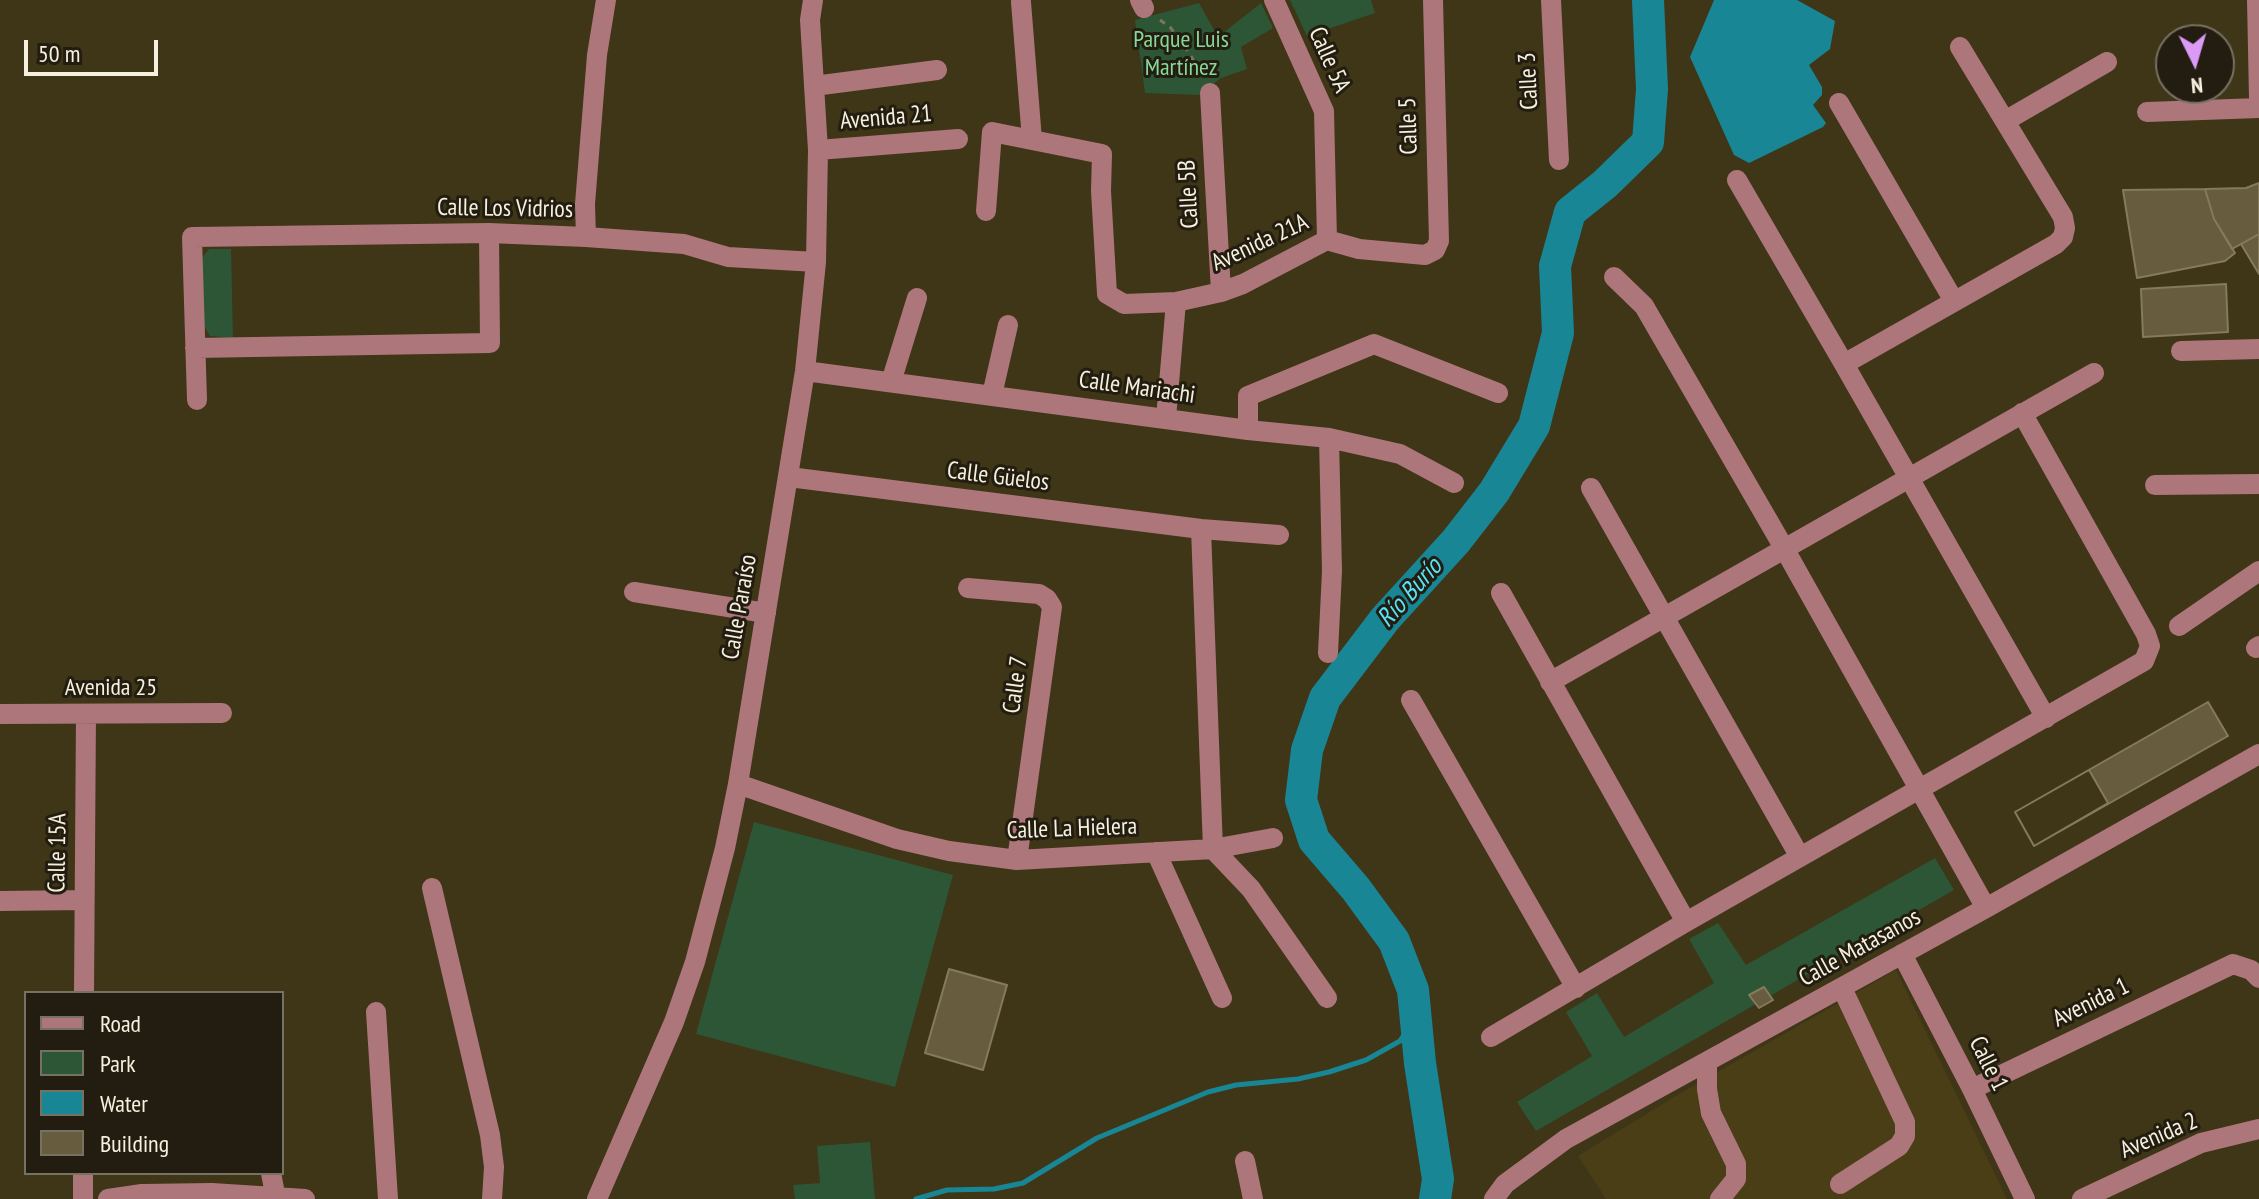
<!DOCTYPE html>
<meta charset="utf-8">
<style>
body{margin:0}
#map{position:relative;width:2259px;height:1199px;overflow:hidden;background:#3f3517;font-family:"PT Sans Narrow",sans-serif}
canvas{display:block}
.legend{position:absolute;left:24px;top:991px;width:260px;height:184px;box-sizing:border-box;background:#221d10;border:2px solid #777162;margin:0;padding:10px 14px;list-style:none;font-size:24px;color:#f6f0de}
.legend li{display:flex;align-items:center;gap:16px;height:40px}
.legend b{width:40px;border:2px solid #777162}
.north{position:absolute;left:2155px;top:24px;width:80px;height:80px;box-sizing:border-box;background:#221d10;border:2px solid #777162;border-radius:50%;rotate:175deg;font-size:22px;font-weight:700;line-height:32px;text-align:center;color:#f6f0de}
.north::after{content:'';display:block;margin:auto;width:28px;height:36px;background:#da9af6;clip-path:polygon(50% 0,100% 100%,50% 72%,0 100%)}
.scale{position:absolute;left:24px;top:40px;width:134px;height:36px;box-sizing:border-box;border:4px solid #f6f0de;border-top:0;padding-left:10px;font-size:24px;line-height:28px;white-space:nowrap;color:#f6f0de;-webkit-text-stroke:6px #221d10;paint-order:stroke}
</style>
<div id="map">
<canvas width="2259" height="1199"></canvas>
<ul class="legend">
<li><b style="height:10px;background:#ad767b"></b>Road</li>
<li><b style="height:22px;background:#2c5635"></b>Park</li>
<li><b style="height:22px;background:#198696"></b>Water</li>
<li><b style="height:22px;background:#675d3e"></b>Building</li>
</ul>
<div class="north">N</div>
<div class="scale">50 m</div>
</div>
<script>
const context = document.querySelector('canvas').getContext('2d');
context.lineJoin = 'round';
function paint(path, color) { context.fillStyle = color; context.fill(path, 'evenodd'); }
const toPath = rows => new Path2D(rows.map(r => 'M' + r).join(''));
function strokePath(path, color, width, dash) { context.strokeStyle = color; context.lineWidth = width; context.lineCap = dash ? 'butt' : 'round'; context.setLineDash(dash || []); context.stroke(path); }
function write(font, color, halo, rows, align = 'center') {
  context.font = font + ' "PT Sans Narrow",sans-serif'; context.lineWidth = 6; context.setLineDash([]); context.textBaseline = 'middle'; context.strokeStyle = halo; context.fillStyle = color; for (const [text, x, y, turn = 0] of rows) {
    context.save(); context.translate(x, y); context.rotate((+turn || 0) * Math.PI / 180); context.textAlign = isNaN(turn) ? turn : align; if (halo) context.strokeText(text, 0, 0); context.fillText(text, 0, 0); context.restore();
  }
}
const built = toPath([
 [1896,970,2007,1199,1606,1199,1578,1156,1674,1097]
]);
const green = toPath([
 [1290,0,1371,0,1375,13,1307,36],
 [1199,3,1218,37,1261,3,1273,28,1241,47,1247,69,1221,78,1199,95,1145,93,1135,20],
 [209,249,231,249,233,338,210,336,204,326,202,258],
 [754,822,953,875,895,1087,696,1034],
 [1935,858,1954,890,1886,929,1888,933,1874,941,1872,937,1536,1131,1517,1102,1592,1056,1566,1012,1597,993,1624,1037,1714,983,1689,939,1718,923,1746,965],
 [870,1142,875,1199,795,1199,793,1185,820,1183,817,1146]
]);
const water = toPath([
 [1714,0,1797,0,1835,21,1830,49,1809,65,1822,87,1822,95,1813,105,1826,123,1823,127,1749,163,1734,155,1690,57]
]);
const stream = toPath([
 [916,1199,947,1190,994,1189,1023,1183,1097,1138,1208,1092,1236,1085,1298,1079,1329,1072,1366,1060,1400,1041,1416,1017]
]);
const river = toPath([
 [1435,1199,1438,1179,1420,1063,1413,990,1394,941,1356,889,1314,840,1301,800,1307,750,1325,698,1385,619,1456,541,1494,492,1534,426,1558,333,1555,266,1570,212,1605,184,1648,142,1652,89,1648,0]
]);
const building = toPath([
 [2259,183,2259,234,2232,249,2214,219,2205,189,2246,188,2259,183],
 [2205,189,2214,219,2235,253,2225,261,2137,278,2123,190,2205,189],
 [2259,234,2259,274,2241,244,2259,234],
 [2226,284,2228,332,2143,337,2141,289,2226,284],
 [2208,702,2228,736,2034,846,2015,812,2208,702],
 [2089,770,2108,803,2034,846,2015,812,2089,770],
 [949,969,1007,985,983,1070,925,1053,949,969],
 [1764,987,1773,1000,1759,1008,1749,995,1764,987]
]);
const path = toPath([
 [1160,20,1170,27,1190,54,1202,77]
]);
const minor = toPath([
 [1140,0,1144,8],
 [1274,0,1324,111,1327,240],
 [1551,0,1559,160],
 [2257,0,2259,98],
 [1021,2,1032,140],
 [814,86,937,70],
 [1210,93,1221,292],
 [1839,103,1954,301],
 [2147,112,2259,108],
 [2005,121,2107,62],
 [818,150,958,139],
 [1737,180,1844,364,2046,718],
 [986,211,992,132,1102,154,1101,191,1107,294,1124,304,1176,302,1221,292,1243,284,1327,240,1359,249,1425,255,1435,250,1439,241,1433,0],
 [586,237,585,204,597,55,606,0],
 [1614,277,1644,306,1784,548,1986,908],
 [195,348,490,343,489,233],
 [2181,351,2259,349],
 [1844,364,2056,244,2063,237,2065,228,2063,217,1960,47],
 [805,371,1248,430,1329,438,1400,454,1454,483],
 [891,382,917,298],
 [992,395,1008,325],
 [197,400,192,237,489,233,586,237,684,244,728,257,816,262],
 [1166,418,1176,302],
 [1248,430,1248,396,1374,344,1498,393],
 [789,477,1201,529,1279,535],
 [2155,485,2259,484],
 [1591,488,1800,857],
 [1201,529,1213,849,1251,889,1327,998],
 [968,588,1039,594,1047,599,1052,607,1017,860],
 [634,592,766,613],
 [1501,593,1686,922],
 [2179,626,2259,571],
 [2256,648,2259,646],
 [1328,653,1332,571,1329,438],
 [1550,682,2094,373],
 [1411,700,1576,988],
 [0,714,222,713],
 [738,784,897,839,949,851,1017,860,1213,849,1273,838],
 [1156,852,1222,998],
 [432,888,490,1135,494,1167,492,1199],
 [0,901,84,900],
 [1902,954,1972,1089,2025,1199],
 [84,993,86,714],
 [376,1012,388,1199],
 [1491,1037,1686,922,2144,661,2150,646,2146,634,2022,413],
 [1707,1063,1707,1089,1711,1113,1736,1164,1736,1179,1720,1199],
 [1972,1089,2233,964,2251,970,2259,978],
 [1245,1161,1253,1199],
 [271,1173,276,1199],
 [1840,1184,1899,1146,1905,1136,1905,1122,1842,988],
 [83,1199,83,1173],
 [108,1199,142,1194,212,1193,305,1199],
 [597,1199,674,1022,695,962,725,848,738,784,805,371,816,262,818,150,810,20,813,0],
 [1494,1199,1505,1184,1566,1139,1986,908,2259,754],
 [2082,1199,2201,1143,2259,1129]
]);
const parkNames = [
 ["Parque Luis",1181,40],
 ["Martínez",1181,68]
];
const streetNames = [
 ["Calle 5A",1329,60,66],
 ["Calle 3",1529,81,-93],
 ["Avenida 21",886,118,-5],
 ["Calle 5",1409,126,-92],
 ["Calle 5B",1189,194,-93],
 ["Calle Los Vidrios",505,209,1],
 ["Avenida 21A",1260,243,-25],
 ["Calle Mariachi",1137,388,8],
 ["Calle Güelos",998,477,7],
 ["Calle Paraíso",740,607,-80],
 ["Calle 7",1016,685,-82],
 ["Avenida 25",111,688],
 ["Calle La Hielera",1072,829,-2],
 ["Calle 15A",58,853,-89],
 ["Calle Matasanos",1860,948,-29],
 ["Avenida 1",2091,1003,-26],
 ["Calle 1",1988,1064,63],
 ["Avenida 2",2159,1136,-23]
];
const waterNames = [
 ["Río Burío",1410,593,-48]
];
paint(built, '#4a3e17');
paint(green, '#2c5635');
paint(water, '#198696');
strokePath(stream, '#198696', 5);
strokePath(river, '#198696', 32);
paint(building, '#675d3e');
strokePath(building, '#857a5b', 2);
strokePath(path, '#7d755b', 3, [6, 6]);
strokePath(minor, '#ad767b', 20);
write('24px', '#88d997', '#221d10', parkNames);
write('24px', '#f6f0de', '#221d10', streetNames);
write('italic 26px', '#57e4fb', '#221d10', waterNames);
</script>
